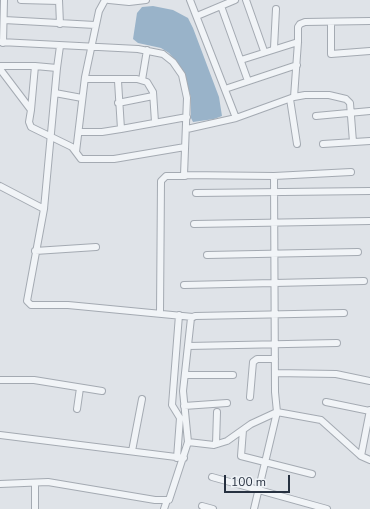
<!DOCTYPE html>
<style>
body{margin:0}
#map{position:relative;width:370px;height:509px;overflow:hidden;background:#dfe3e8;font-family:"Nunito Sans",sans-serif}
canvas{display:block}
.scale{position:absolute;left:224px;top:475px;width:66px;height:18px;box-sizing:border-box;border:2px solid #273140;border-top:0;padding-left:5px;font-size:12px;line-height:14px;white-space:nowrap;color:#273140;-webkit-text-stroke:3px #eef2f6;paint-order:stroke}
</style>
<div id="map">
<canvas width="370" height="509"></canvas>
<div class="scale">100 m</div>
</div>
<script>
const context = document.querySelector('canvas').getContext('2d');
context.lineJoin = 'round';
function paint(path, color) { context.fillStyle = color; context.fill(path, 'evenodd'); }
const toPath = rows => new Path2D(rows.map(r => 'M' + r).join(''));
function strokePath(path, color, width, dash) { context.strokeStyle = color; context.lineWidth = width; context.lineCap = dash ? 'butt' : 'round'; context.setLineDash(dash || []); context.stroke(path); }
const water = toPath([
 [153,6,173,10,188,18,193,28,219,97,222,116,214,119,193,122,191,118,191,98,184,74,177,62,169,53,161,48,138,43,133,39,137,13,142,7]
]);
const minor = toPath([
 [21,0,59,1],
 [59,0,60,24],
 [109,0,129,2,146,0],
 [190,0,236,118],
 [246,0,264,51],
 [221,6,248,81],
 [197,16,235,0],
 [4,20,95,25],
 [331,22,331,54,370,51],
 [0,42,138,49,163,54,173,62,182,75,187,98,184,175,274,176,275,392,277,412,251,424,227,441,214,445,188,442],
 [3,43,4,0],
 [60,46,57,68,44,209,27,301,31,305,68,305,193,317],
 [274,48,276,9],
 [241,60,298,42],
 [0,66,35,66,57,68],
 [0,69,31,110,29,122,31,127,72,147,81,159,114,159,185,147],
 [85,79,137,79,147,82,153,92,155,122],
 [142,80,147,50],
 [118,81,121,129],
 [225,89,297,65],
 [55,93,82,98],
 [294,97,298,42,298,27,300,24,305,22,370,21],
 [290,99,297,144],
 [118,103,153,96],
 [31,110,35,66],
 [316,116,370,111],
 [187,129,236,118,294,97,305,95,329,95,346,99,350,103,353,142],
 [79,132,102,132,121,129,187,117],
 [323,144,370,141],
 [76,152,85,77,99,11,105,0],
 [274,176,351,172],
 [0,186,44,209],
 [196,193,370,191],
 [194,224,370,221],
 [35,251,96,247],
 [207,255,358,252],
 [184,285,364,281],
 [160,313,161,181,166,176,185,176],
 [188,346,337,343],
 [275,373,336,374,370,381],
 [185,375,233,375],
 [0,380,34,380,102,391],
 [250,397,253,362,257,359,275,359],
 [326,402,370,411],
 [184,406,227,403],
 [77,409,80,388],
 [243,430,241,456,312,474],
 [0,435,184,458],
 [216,444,217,412],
 [132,451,142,399],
 [361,456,370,410],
 [177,458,180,418,172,405,179,315],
 [212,477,327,509],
 [0,484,48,482,155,500,169,500,188,442,183,391,191,318,195,316,344,313],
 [202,506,213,509],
 [35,509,35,483],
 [164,509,167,500],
 [254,509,277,412,321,420,361,456,370,460]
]);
paint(water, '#99b3c9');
strokePath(minor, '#a4aab2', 8);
strokePath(minor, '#f1f4f7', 6);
</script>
